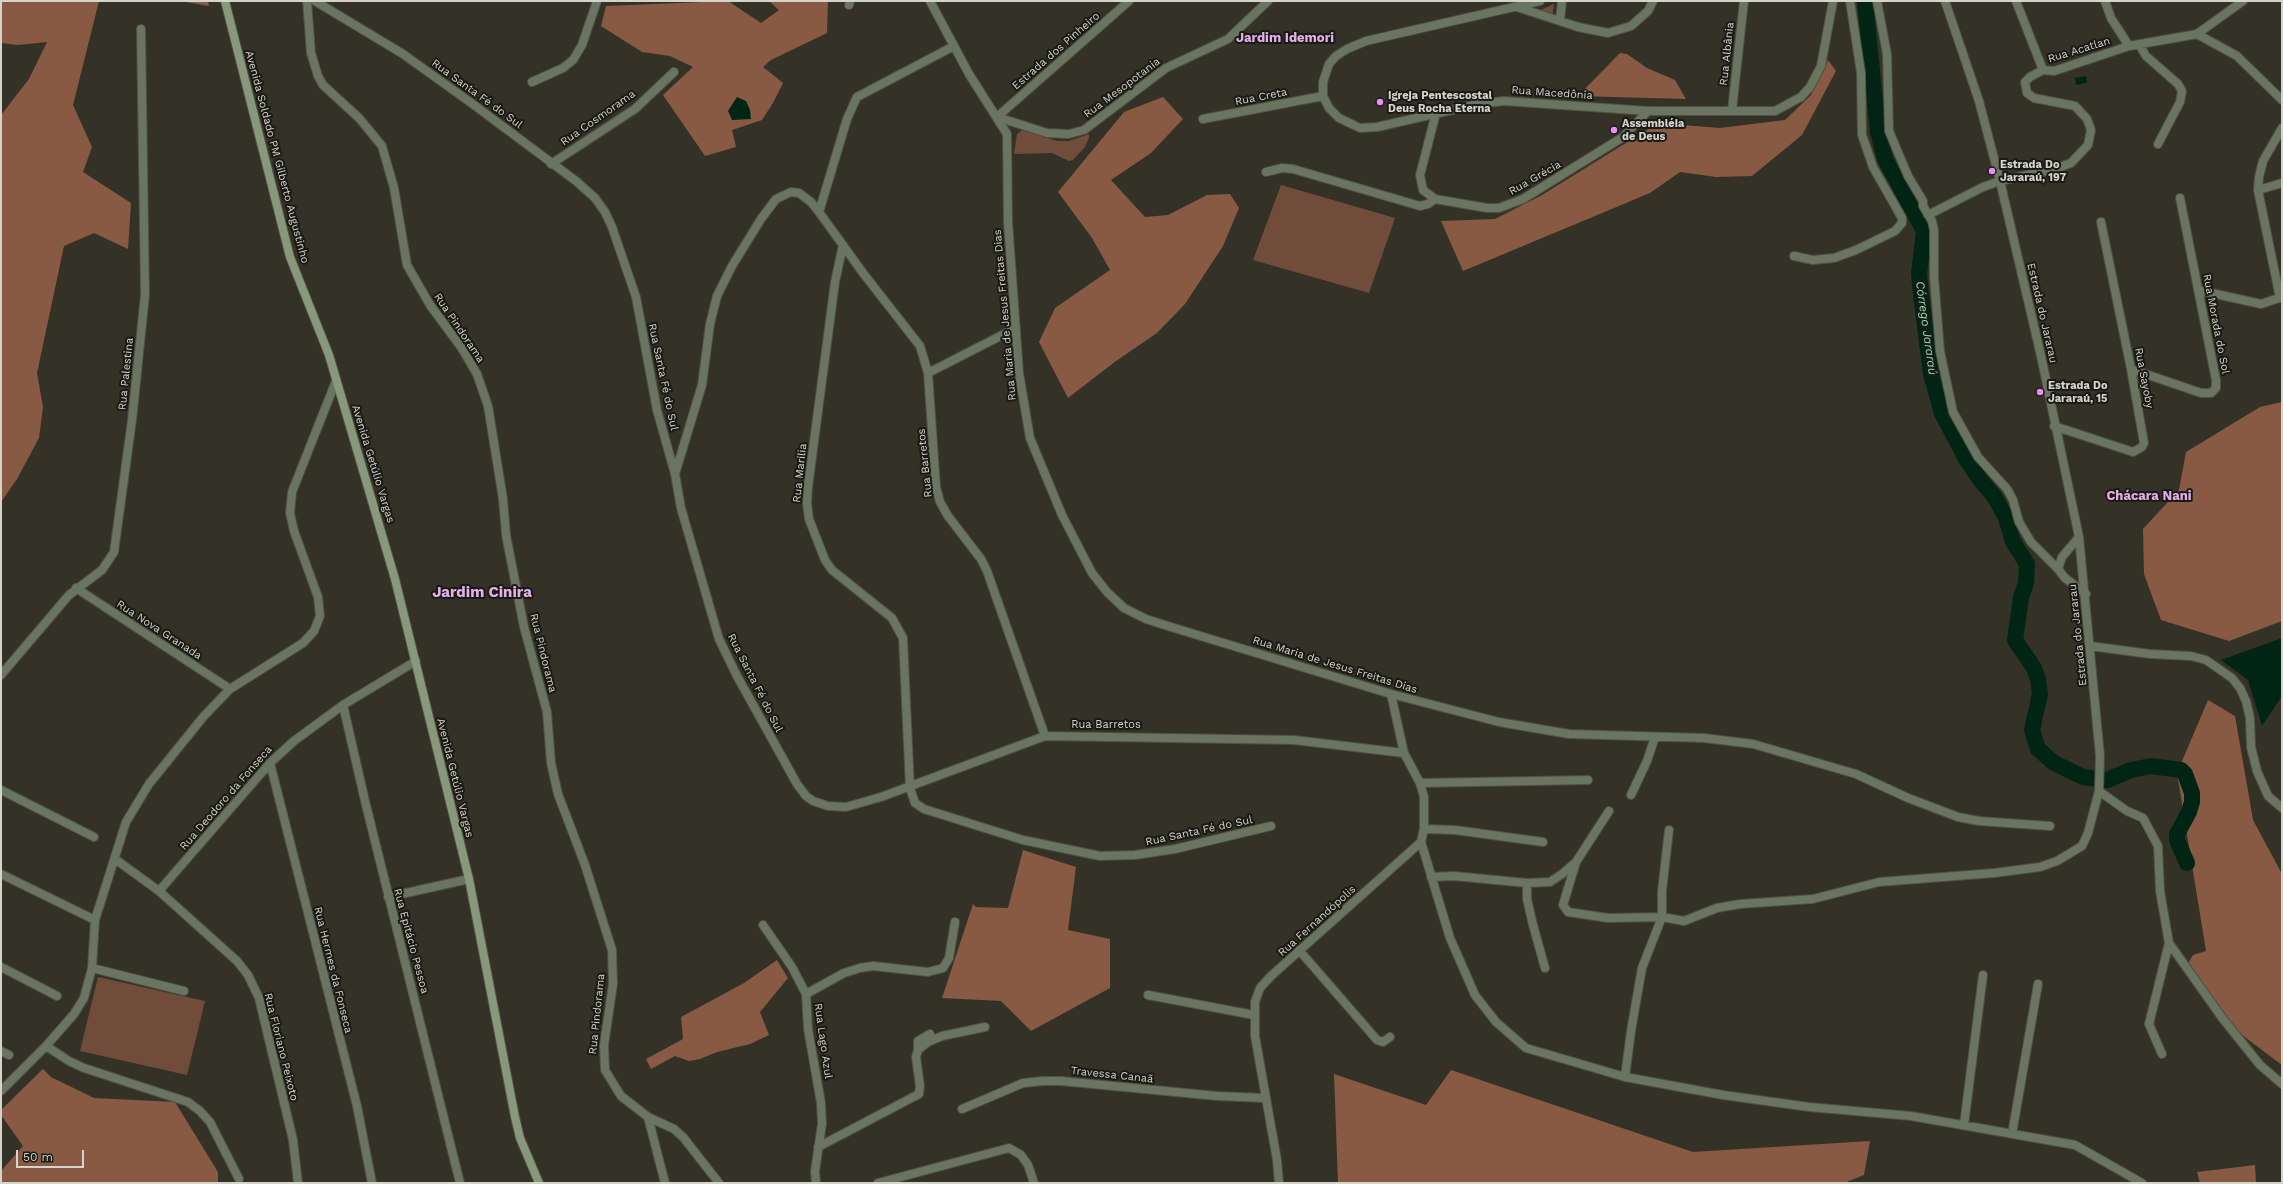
<!DOCTYPE html>
<meta charset="utf-8">
<style>
body{margin:0}
#map{position:relative;width:2283px;height:1184px;overflow:hidden;background:#343226;font-family:"Work Sans",sans-serif}
canvas{display:block}
.frame{position:absolute;inset:0;border:2px solid #d4d4cc;pointer-events:none}
.scale{position:absolute;left:16px;top:1150px;width:68px;height:18px;box-sizing:border-box;border:2px solid #d4d4cc;border-top:0;padding-left:5px;font-size:12px;line-height:14px;white-space:nowrap;color:#d4d4cc;-webkit-text-stroke:3px #1a1a14;paint-order:stroke}
</style>
<div id="map">
<canvas width="2283" height="1184"></canvas>
<div class="frame"></div>
<div class="scale">50 m</div>
</div>
<script>
const context = document.querySelector('canvas').getContext('2d');
context.lineJoin = 'round';
function paint(path, color) { context.fillStyle = color; context.fill(path, 'evenodd'); }
const toPath = rows => new Path2D(rows.map(r => 'M' + r).join(''));
function strokePath(path, color, width, dash) { context.strokeStyle = color; context.lineWidth = width; context.lineCap = dash ? 'butt' : 'round'; context.setLineDash(dash || []); context.stroke(path); }
function write(font, color, halo, rows, align = 'center') {
  context.font = font + ' "Work Sans",sans-serif'; context.lineWidth = 4; context.setLineDash([]); context.textBaseline = 'middle'; context.strokeStyle = halo; context.fillStyle = color; for (const [text, x, y, turn = 0] of rows) {
    context.save(); context.translate(x, y); context.rotate((+turn || 0) * Math.PI / 180); context.textAlign = isNaN(turn) ? turn : align; if (halo) context.strokeText(text, 0, 0); context.fillText(text, 0, 0); context.restore();
  }
}
const green = toPath([
 [1554,4,1552,17,1536,12],
 [1022,130,1057,141,1069,141,1089,134,1089,138,1085,147,1073,160,1069,161,1052,153,1014,154,1017,134],
 [1281,185,1395,218,1369,293,1253,260],
 [98,977,205,1001,187,1075,80,1051]
]);
const forest = toPath([
 [1,1,99,1,73,105,92,147,83,172,131,203,128,249,94,233,64,246,37,373,43,407,39,438,17,479,1,502,1,115,29,79,47,42,18,45,1,43],
 [180,1,208,1,209,6],
 [728,1,761,23,779,10,769,1,828,1,827,33,771,60,763,67,783,83,773,103,762,120,732,130,736,147,705,156,663,95,693,67,670,56,642,52,601,26,606,6],
 [1620,53,1627,54,1647,68,1675,80,1686,99,1578,96],
 [1828,60,1836,71,1802,135,1752,176,1716,177,1680,172,1650,193,1463,271,1441,221,1495,219,1542,195,1658,123,1720,128,1785,120,1811,95],
 [1163,97,1183,119,1151,153,1111,180,1145,217,1168,215,1207,195,1230,194,1239,208,1223,246,1185,304,1157,333,1116,361,1068,398,1039,342,1055,308,1110,270,1092,238,1058,192,1124,112],
 [2282,402,2282,621,2229,641,2161,620,2144,574,2143,529,2179,490,2186,452,2260,407],
 [2208,700,2235,716,2253,820,2282,874,2282,1065,2226,1023,2186,967,2193,955,2206,951,2177,773],
 [1023,850,1076,867,1068,930,1110,939,1110,988,1031,1031,1001,1001,942,998,973,904,976,907,1008,908],
 [777,960,788,978,760,1012,769,1035,750,1044,717,1052,700,1059,689,1061,675,1056,651,1069,646,1059,683,1039,681,1017,744,983],
 [43,1069,51,1077,94,1098,175,1102,218,1172,218,1183,1,1183,1,1171,23,1146,1,1115,1,1110],
 [1451,1070,1693,1152,1870,1141,1864,1175,1844,1183,1338,1183,1334,1074,1426,1105],
 [2255,1165,2256,1183,2200,1183,2197,1172]
]);
const water = toPath([
 [2086,76,2087,83,2076,85,2075,78],
 [737,97,746,101,750,110,751,119,732,120,728,111],
 [2282,638,2282,696,2262,726,2248,680,2221,660]
]);
const river = toPath([
 [1865,1,1878,132,1885,159,1924,231,1919,274,1921,295,1931,374,1942,413,1966,459,1981,481,1994,496,2006,518,2013,542,2027,564,2026,583,2021,597,2015,640,2034,668,2038,679,2040,694,2032,730,2038,749,2054,763,2083,777,2107,780,2131,770,2151,766,2181,770,2185,774,2192,793,2192,802,2189,812,2177,834,2177,840,2187,863]
]);
const street = toPath([
 [307,1,311,53,318,76,323,85,359,118,382,146,394,188,407,265,430,305,461,347,477,374,488,406,503,499,506,535,524,627,547,712,551,763,558,794,585,865,612,950,613,984,604,1045,605,1070,621,1096,648,1117,674,1129,683,1137,719,1183],
 [315,1,403,54,470,102,576,181,595,198,605,212,612,227,636,297,657,410,675,474,681,508,719,639,737,676,797,784,806,796,813,801,828,806,846,807,881,797,1045,736,1294,740,1404,753],
 [930,1,969,74,1007,134,1008,222,1019,373,1030,438,1062,515,1092,573,1107,592,1124,608,1146,619,1171,627,1391,694,1499,722,1569,734,1704,738,1753,744,1856,774,1908,798,1958,817,1979,821,2050,826],
 [1540,1,1366,41,1347,49,1336,56,1329,64,1323,82,1323,96,1329,108,1339,118,1360,128,1377,127,1478,104,1504,101,1648,111,1775,111,1801,97,1810,87,1821,66,1833,1],
 [1877,1,1887,54,1889,131,1908,176,1923,201,1923,206,1932,221,1934,230,1934,277,1940,351,1953,412,1978,457,2007,489,2013,500,2019,522,2031,542,2058,569],
 [2016,1,2043,70],
 [2105,1,2111,18,2129,46],
 [849,5,850,1],
 [1517,7,1578,27,1608,33,1631,26,1648,11,1653,1],
 [1560,21,1562,1],
 [2197,34,2243,1],
 [2139,44,2146,56,2178,84,2182,91,2180,102,2158,144],
 [532,82,563,68,573,60,582,45,597,1],
 [1732,110,1744,1],
 [1436,113,1420,175,1423,190,1435,199,1487,208,1499,208,1523,199,1623,137,1648,111],
 [997,117,1047,133,1069,134,1084,130,1166,68,1228,39,1268,1],
 [997,117,1129,1],
 [1203,119,1323,96],
 [551,164,635,109,674,72],
 [1266,172,1282,168,1293,169,1420,206,1428,204,1435,199],
 [2258,190,2282,183],
 [819,212,847,119,857,97,954,46],
 [1928,215,1983,187,2000,181,2055,169,2071,163,2088,145,2091,130,2087,119,2075,106,2034,98,2027,93,2025,82,2030,77,2043,70,2054,71,2129,46,2197,34,2237,56,2282,100],
 [843,245,835,282,808,487,807,503,809,519,825,560,832,570,892,618,903,638,910,788,915,803,924,809,1023,840,1100,856,1135,855,1175,849,1271,826],
 [1794,256,1813,260,1834,258,1856,250,1895,231,1902,223,1902,218,1873,167,1862,135,1861,73,1850,1],
 [2198,290,2261,304,2282,297],
 [2280,298,2258,190,2259,177,2263,161,2282,128],
 [2131,369,2201,393,2211,393,2216,388,2216,380,2180,198],
 [928,373,1016,328],
 [2054,426,2133,452,2142,447,2144,443,2131,369,2101,222],
 [675,474,702,385,710,324,717,296,732,266,761,219,776,199,791,192,799,193,811,202,819,212,863,273,920,346,928,373,936,487,940,502,948,516,981,559,987,571,1045,736],
 [2079,537,2062,557,2058,569,2065,578,2086,594],
 [76,588,230,689],
 [2090,646,2150,654,2191,656,2206,660,2232,678,2240,688,2246,701,2250,718,2251,747,2257,771,2268,796,2282,808],
 [1,675,69,595,102,570,114,552,132,420,145,295,141,29],
 [343,705,365,801,460,1183],
 [270,763,357,1106,372,1183],
 [1420,783,1588,780],
 [1,790,94,837],
 [2099,791,2127,811,2143,818,2158,846,2160,891,2169,943,2149,1024,2162,1054],
 [1631,795,1647,761,1655,737],
 [1424,829,1455,830,1543,842],
 [1421,842,1450,938,1475,995,1496,1022,1526,1048,1625,1077,1723,1095,1809,1107,1911,1116,2075,1145,2142,1183],
 [115,859,159,891,237,961,248,975,259,998,293,1140,298,1183],
 [1576,862,1563,905,1568,912,1608,918,1662,917,1684,921,1717,908,1740,904,1813,899,1879,882,1994,873,2040,867,2057,861,2082,846,2088,833,2099,791,2100,756,2079,537,2041,356,2000,181,1979,101,1945,1],
 [1,874,95,920],
 [1431,877,1454,876,1527,883],
 [159,891,270,763,294,741,343,705,416,661],
 [388,897,469,879],
 [763,925,792,967,806,994,808,1029,821,1103,822,1124,815,1171,816,1183],
 [2169,943,2223,1019,2260,1065,2282,1084],
 [1299,950,1377,1040,1383,1042,1390,1037],
 [1,967,57,996],
 [92,968,184,991],
 [1545,968,1533,925,1527,899,1527,883,1550,882,1562,874,1576,862,1609,811],
 [806,994,844,973,860,968,873,966,928,972,943,968,949,958,955,922],
 [1148,995,1254,1015],
 [46,1046,69,1061,84,1068,188,1102,200,1111,210,1122,239,1179],
 [918,1050,918,1041,930,1034],
 [1,1051,9,1055],
 [1625,1077,1631,1031,1642,968,1662,917,1662,891,1669,830],
 [1,1091,46,1046,74,1014,84,998,92,968,95,920,126,822,149,784,204,716,230,689,303,643,314,631,320,616,318,597,294,531,290,513,292,492,336,381],
 [962,1109,1023,1083,1043,1081,1061,1081,1217,1096,1265,1098],
 [648,1117,665,1183],
 [1964,1125,1983,975],
 [2012,1134,2038,984],
 [818,1147,919,1094,920,1086,916,1057,918,1050,928,1042,942,1036,985,1027],
 [878,1183,1009,1148,1021,1155,1028,1165,1034,1183],
 [1279,1183,1277,1160,1255,1036,1255,1002,1260,988,1271,976,1421,842,1424,829,1424,797,1420,783,1404,753,1391,694]
]);
const secondary = toPath([
 [225,1,290,257,329,355,395,579,469,879,515,1117,520,1138,539,1183]
]);
const markers = [
 [1380,102,4,"#ed8cf9"],
 [1614,130,4,"#ed8cf9"],
 [1992,171,4,"#ed8cf9"],
 [2040,392,4,"#ed8cf9"]
];
const streetNames = [
 ["Rua Acatlan",2079,50,-17],
 ["Estrada dos Pinheiro",1056,51,-41],
 ["Rua Albânia",1727,54,-84],
 ["Rua Mesopotania",1122,88,-37],
 ["Rua Macedônia",1552,93,4],
 ["Rua Santa Fé do Sul",477,94,36],
 ["Rua Creta",1261,97,-11],
 ["Rua Cosmorama",598,118,-35],
 ["Avenida Soldado PM Gilberto Augustinho",277,157,75],
 ["Rua Grécia",1535,178,-30],
 ["Estrada do Jararau",2042,313,77],
 ["Rua Maria de Jesus Freitas Dias",1005,315,-95],
 ["Rua Morada do Sol",2216,324,79],
 ["Rua Pindorama",459,328,56],
 ["Rua Palestina",126,374,-84],
 ["Rua Santa Fé do Sul",663,377,78],
 ["Rua Sayoby",2144,378,79],
 ["Rua Barretos",925,463,-96],
 ["Avenida Getúlio Vargas",373,464,73],
 ["Rua Marília",800,473,-84],
 ["Rua Nova Granada",159,630,33],
 ["Estrada do Jararau",2078,635,-96],
 ["Rua Pindorama",543,653,76],
 ["Rua Maria de Jesus Freitas Dias",1335,665,17],
 ["Rua Santa Fé do Sul",755,683,63],
 ["Rua Barretos",1106,725],
 ["Avenida Getúlio Vargas",455,778,76],
 ["Rua Deodoro da Fonseca",226,798,-49],
 ["Rua Santa Fé do Sul",1199,831,-12],
 ["Rua Fernandópolis",1317,921,-42],
 ["Rua Epitácio Pessoa",411,941,75],
 ["Rua Hermes da Fonseca",333,970,76],
 ["Rua Pindorama",597,1014,-84],
 ["Rua Lago Azul",823,1041,82],
 ["Rua Floriano Peixoto",281,1047,76],
 ["Travessa Canaã",1112,1075,6]
];
const poiNames = [
 ["Igreja Pentescostal",1388,96],
 ["Deus Rocha Eterna",1388,109],
 ["Assembléia",1622,124],
 ["de Deus",1622,137],
 ["Estrada Do",2000,165],
 ["Jararaú, 197",2000,178],
 ["Estrada Do",2048,386],
 ["Jararaú, 15",2048,399]
];
const waterNames = [
 ["Córrego Jararaú",1926,328,82]
];
const quarterNames = [
 ["Jardim Idemori",1285,38],
 ["Chácara Nani",2149,496]
];
const districtNames = [
 ["Jardim Cinira",482,593]
];
paint(green, '#714c3a');
paint(forest, '#885a43');
paint(water, '#002514');
strokePath(river, '#002514', 16);
strokePath(street, '#514f44', 10);
strokePath(secondary, '#514f44', 10);
strokePath(street, '#697461', 8);
strokePath(secondary, '#88997b', 8);
for (const [x, y, r, color] of markers) { const dot = new Path2D(); dot.arc(x, y, r, 0, 2 * Math.PI); context.fillStyle = color; context.fill(dot); strokePath(dot, '#1a1a14', 1.5); }
write('11px', '#d4d4cc', '#1a1a14', streetNames);
write('bold 11px', '#d4d4cc', '#1a1a14', poiNames, 'left');
write('italic 12px', '#8fdfb4', '#1a1a14', waterNames);
write('bold 13px', '#e5afeb', '#1a1a14', quarterNames);
write('bold 15px', '#e5afeb', '#1a1a14', districtNames);
</script>
